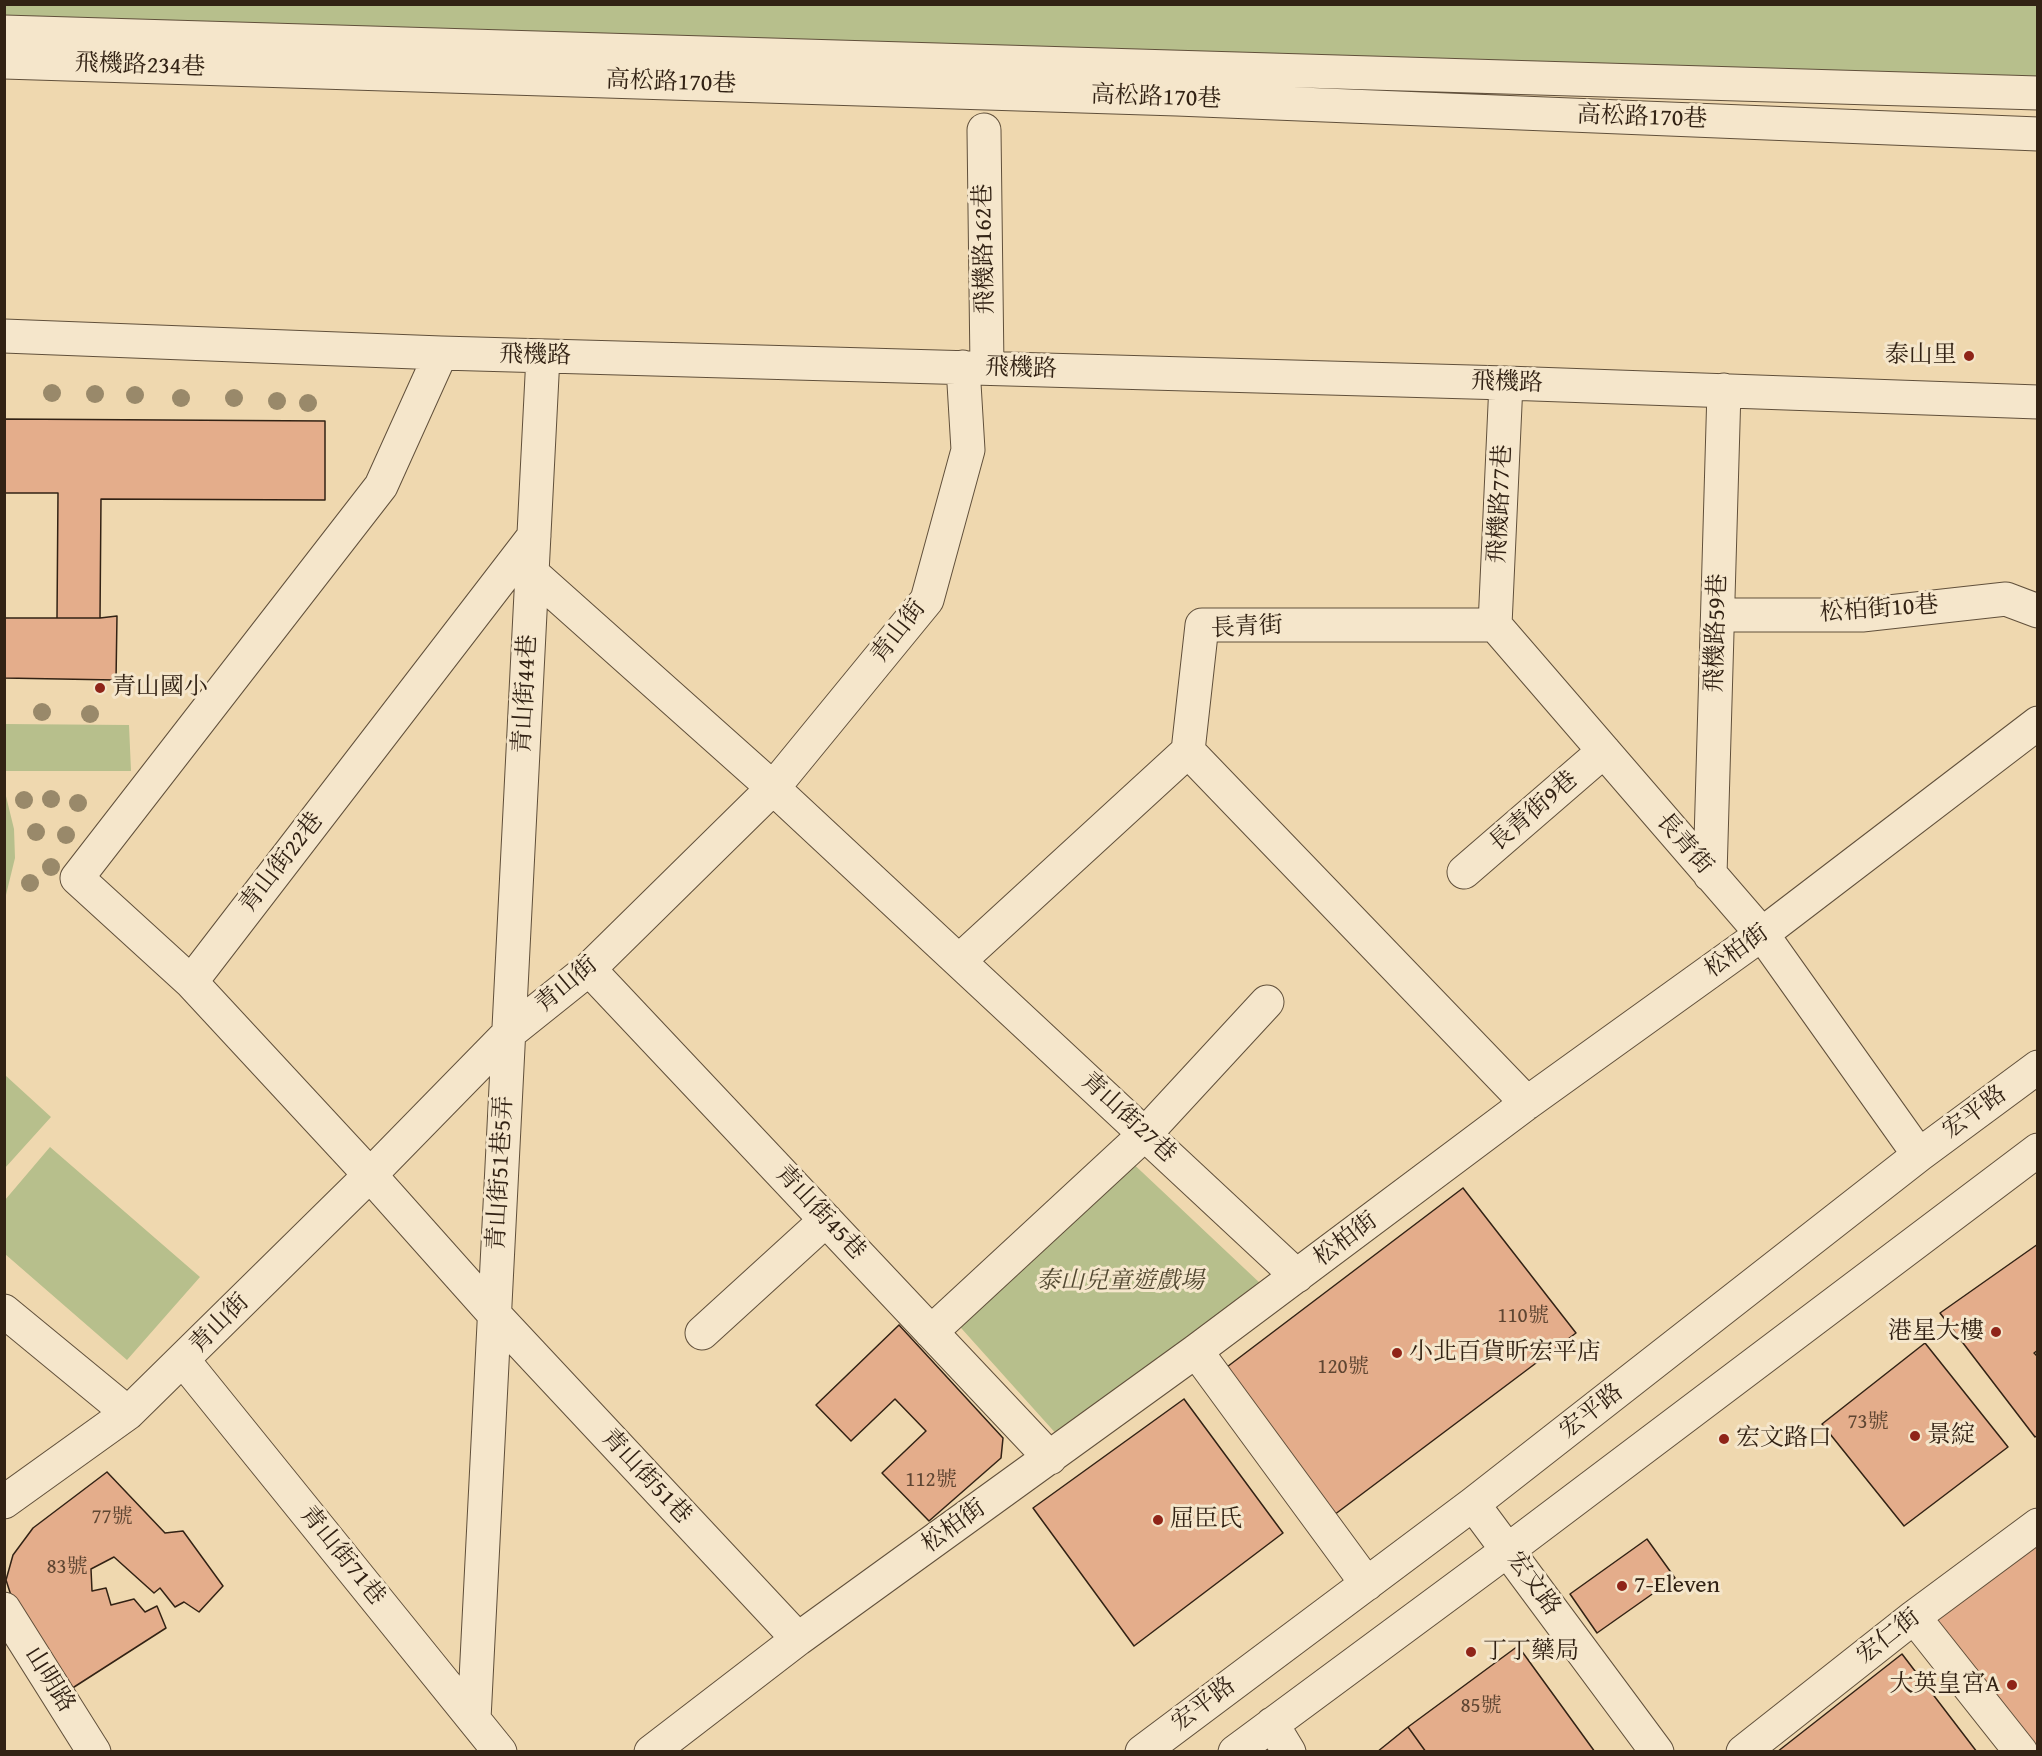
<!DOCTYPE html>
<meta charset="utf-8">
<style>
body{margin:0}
#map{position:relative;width:2042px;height:1756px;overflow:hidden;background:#efd8af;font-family:"Gentium Book Plus",serif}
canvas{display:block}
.frame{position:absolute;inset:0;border:6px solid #322214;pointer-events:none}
</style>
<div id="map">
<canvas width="2042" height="1756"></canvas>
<div class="frame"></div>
</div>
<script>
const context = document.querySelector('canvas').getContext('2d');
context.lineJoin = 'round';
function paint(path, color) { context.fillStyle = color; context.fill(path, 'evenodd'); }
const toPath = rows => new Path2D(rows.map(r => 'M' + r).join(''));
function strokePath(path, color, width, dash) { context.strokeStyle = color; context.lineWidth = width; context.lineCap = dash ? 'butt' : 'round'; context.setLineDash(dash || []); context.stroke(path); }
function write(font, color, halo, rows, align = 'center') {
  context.font = font + ' "Gentium Book Plus","Noto Serif TC",serif'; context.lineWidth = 6; context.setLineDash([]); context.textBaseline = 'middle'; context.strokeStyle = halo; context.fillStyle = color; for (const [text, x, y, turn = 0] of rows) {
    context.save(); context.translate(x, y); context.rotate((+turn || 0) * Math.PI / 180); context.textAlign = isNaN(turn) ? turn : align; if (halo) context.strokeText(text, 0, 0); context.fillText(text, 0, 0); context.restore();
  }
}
const green = toPath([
 [5,4,2037,4,2038,83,5,19],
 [5,724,129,725,131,771,5,771],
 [5,792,14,829,15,858,5,899],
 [5,1075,51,1117,5,1168],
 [50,1147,200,1277,127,1360,5,1254,5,1200],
 [1125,1156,1262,1285,1059,1437,953,1319]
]);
const building = toPath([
 [4,419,325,421,325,500,101,499,100,618,57,618,58,493,4,493,4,419],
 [117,616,116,680,4,678,4,618,100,618,117,616],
 [1463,1188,1576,1333,1326,1521,1219,1373,1463,1188],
 [2038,1244,2038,1350,2034,1353,2038,1357,2038,1435,2035,1437,1940,1313,2038,1244],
 [899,1325,1003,1438,1001,1458,929,1521,882,1473,926,1431,895,1399,851,1441,816,1405,899,1325],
 [1925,1343,2008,1447,1904,1526,1822,1424,1925,1343],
 [1184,1399,1283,1533,1134,1646,1033,1508,1184,1399],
 [107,1472,165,1533,183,1531,223,1586,199,1612,184,1602,175,1607,160,1588,154,1593,114,1557,91,1569,92,1591,106,1588,111,1605,134,1599,145,1612,157,1606,166,1628,71,1689,18,1617,6,1580,13,1555,33,1528,107,1472],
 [1647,1539,1675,1578,1597,1633,1570,1594,1647,1539],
 [2038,1545,2038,1749,1935,1621,2038,1545],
 [1518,1646,1595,1752,1426,1752,1408,1727,1518,1646],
 [1902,1654,1977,1752,1777,1752,1902,1654],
 [1408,1727,1426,1752,1377,1752,1408,1727]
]);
const minor = toPath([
 [4,32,2038,93],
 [4,62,1177,99,2038,134],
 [984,130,987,368],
 [4,336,441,353,1506,383,2038,402],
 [534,536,191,982,370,1175,494,1314,798,1639],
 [532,573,773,788,1297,1276],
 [1718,615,1862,615,2006,599,2038,611],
 [1495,625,1506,383],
 [1464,872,1604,751],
 [1710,875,1724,390],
 [959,961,1188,751],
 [589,969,1050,1458],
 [191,982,77,878,381,486,441,353],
 [1527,1103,1188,751,1202,625,1495,625,1762,934,1919,1155],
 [4,1311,128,1413],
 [931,1332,1145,1134,1267,1002],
 [702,1333,826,1220],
 [1196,1351,1367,1584],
 [183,1360,500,1752],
 [4,1502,128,1413,370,1175,509,1033,589,969,773,788,927,600,968,450,963,367],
 [1473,1504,1657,1752],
 [4,1609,94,1752],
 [1914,1617,2021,1752],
 [474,1719,543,356],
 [1272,1724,1289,1752],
 [651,1752,798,1639,1196,1351,1527,1103,1762,934,2038,723],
 [1142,1752,1473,1504,1919,1155,2038,1067],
 [1235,1752,1508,1550,2038,1150],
 [1743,1752,1914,1617,2038,1525]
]);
const trees = [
 [52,393],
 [95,394],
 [135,395],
 [181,398],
 [234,398],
 [277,401],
 [308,403],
 [42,712],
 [90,714],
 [51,799],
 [24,800],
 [78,803],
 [36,832],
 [66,835],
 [51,867],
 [30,883]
];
const markers = [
 [1969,356,6,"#8f2418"],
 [100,688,6,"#8f2418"],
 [1996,1332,6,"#8f2418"],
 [1397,1353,6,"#8f2418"],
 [1915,1436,6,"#8f2418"],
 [1724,1439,6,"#8f2418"],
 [1158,1520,6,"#8f2418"],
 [1622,1586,6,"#8f2418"],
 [1471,1652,6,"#8f2418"],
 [2012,1685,6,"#8f2418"]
];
const numberNames = [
 ["110號",1523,1317],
 ["120號",1343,1368],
 ["73號",1868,1423],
 ["112號",931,1481],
 ["77號",112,1518],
 ["83號",67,1568],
 ["85號",1481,1707]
];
const streetNames = [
 ["飛機路234巷",140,66,2],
 ["高松路170巷",671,83,2],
 ["高松路170巷",1156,98,2],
 ["高松路170巷",1642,118,2],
 ["飛機路162巷",985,249,-91],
 ["飛機路",535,356,1],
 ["飛機路",1021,369,2],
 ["飛機路",1507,383,2],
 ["飛機路77巷",1501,504,-87],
 ["松柏街10巷",1879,610,-4],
 ["長青街",1247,628,-3],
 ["青山街",899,632,-52],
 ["飛機路59巷",1717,633,-88],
 ["青山街44巷",526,694,-87],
 ["長青街9巷",1534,812,-41],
 ["長青街",1684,844,49],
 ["青山街22巷",282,863,-52],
 ["松柏街",1737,952,-36],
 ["青山街",567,985,-40],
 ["宏平路",1975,1113,-36],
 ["青山街27巷",1128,1118,43],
 ["青山街51巷5弄",501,1173,-87],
 ["青山街45巷",820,1213,47],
 ["松柏街",1346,1240,-37],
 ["青山街",220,1324,-45],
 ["宏平路",1592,1412,-38],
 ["青山街51巷",646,1477,47],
 ["松柏街",954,1527,-36],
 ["青山街71巷",342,1556,51],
 ["宏文路",1533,1584,54],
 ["宏仁街",1889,1637,-38],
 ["山明路",49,1680,58],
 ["宏平路",1204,1705,-37]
];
const poiNames = [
 ["泰山里",1957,356,"right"],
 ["青山國小",112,688],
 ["港星大樓",1984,1332,"right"],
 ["小北百貨昕宏平店",1409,1353],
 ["景綻",1927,1436],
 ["宏文路口",1736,1439],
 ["屈臣氏",1170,1520],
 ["7-Eleven",1634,1586],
 ["丁丁藥局",1483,1652],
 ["大英皇宮A",2000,1685,"right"]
];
const parkNames = [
 ["泰山兒童遊戲場",1120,1282]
];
paint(green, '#b7bf8c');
paint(building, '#e4ad8b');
strokePath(building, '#322214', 1.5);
strokePath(minor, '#61503b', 35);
strokePath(minor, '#f5e6cb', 33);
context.fillStyle = '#99896a';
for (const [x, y] of trees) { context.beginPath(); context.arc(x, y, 9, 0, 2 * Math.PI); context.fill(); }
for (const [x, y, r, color] of markers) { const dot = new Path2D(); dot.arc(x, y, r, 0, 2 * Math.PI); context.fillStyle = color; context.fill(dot); strokePath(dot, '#f5e6cb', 2); }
write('21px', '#5e4532', null, numberNames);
write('24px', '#322214', '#f5e6cb', streetNames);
write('24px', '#322214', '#f5e6cb', poiNames, 'left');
write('italic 24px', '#534932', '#f5e6cb', parkNames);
</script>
